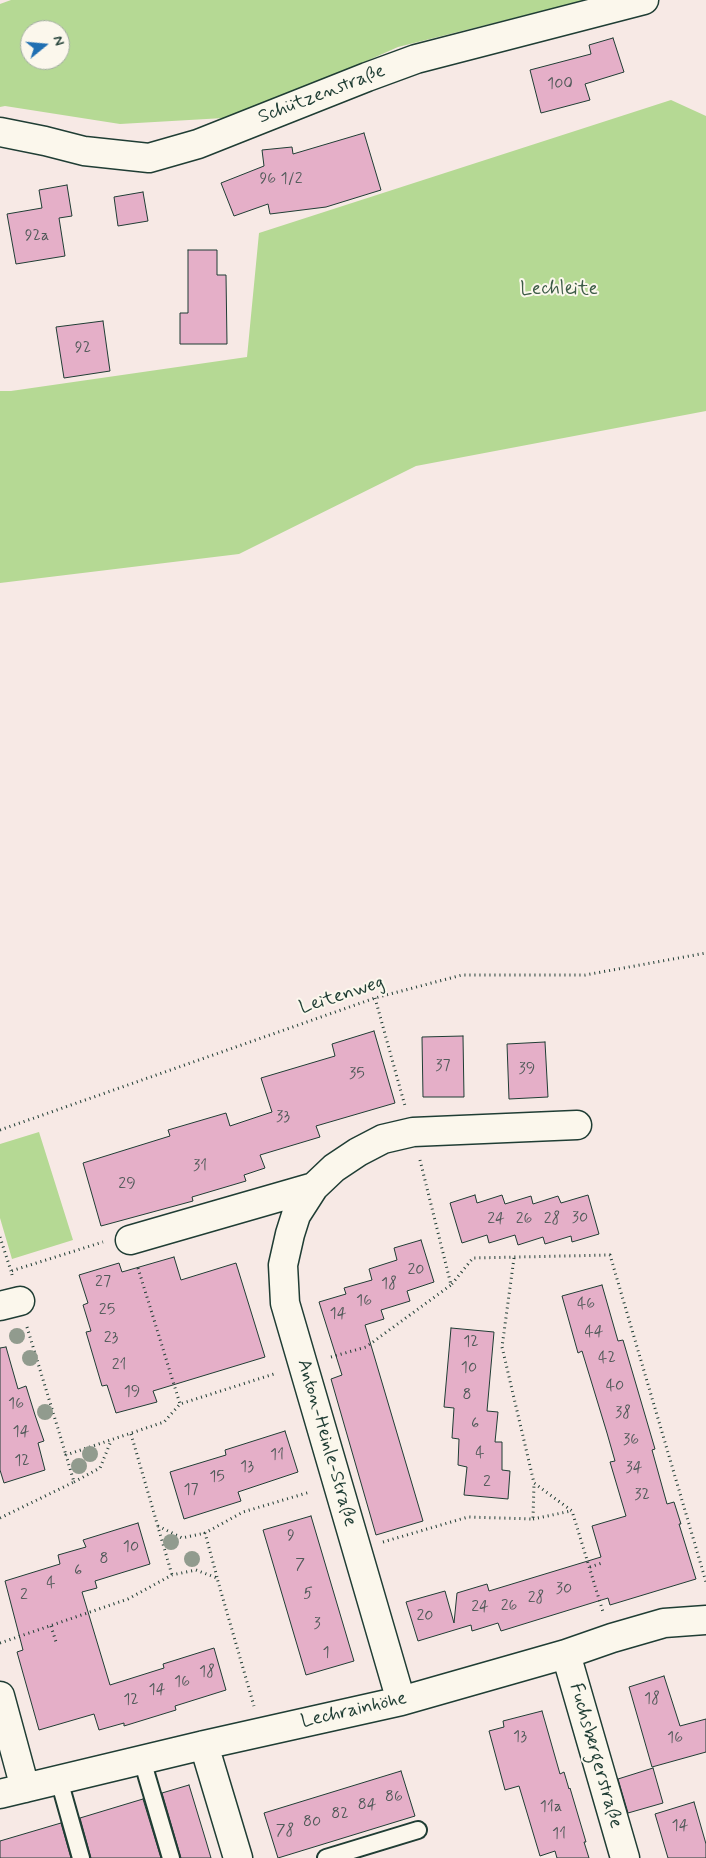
<!DOCTYPE html>
<meta charset="utf-8">
<style>
body{margin:0}
#map{position:relative;width:706px;height:1858px;overflow:hidden;background:#f7e9e5;font-family:Mynerve,sans-serif}
canvas{display:block}
.north{position:absolute;left:20px;top:20px;width:50px;height:50px;box-sizing:border-box;background:#fbf7ec;border:1px solid #a3ada2;border-radius:50%;rotate:73deg;font-size:14px;font-weight:700;line-height:20px;text-align:center;color:#1f3d34}
.north::after{content:'';display:block;margin:auto;width:18px;height:22px;background:#1f6fb2;clip-path:polygon(50% 0,100% 100%,50% 72%,0 100%)}
</style>
<div id="map">
<canvas width="706" height="1858"></canvas>
<div class="north">N</div>
</div>
<script>
const context = document.querySelector('canvas').getContext('2d');
context.lineJoin = 'round';
function paint(path, color) { context.fillStyle = color; context.fill(path, 'evenodd'); }
const toPath = rows => new Path2D(rows.map(r => 'M' + r).join(''));
function strokePath(path, color, width, dash) { context.strokeStyle = color; context.lineWidth = width; context.lineCap = dash ? 'butt' : 'round'; context.setLineDash(dash || []); context.stroke(path); }
function write(font, color, halo, rows, align = 'center') {
  context.font = font + ' Mynerve,sans-serif'; context.lineWidth = 4; context.setLineDash([]); context.textBaseline = 'middle'; context.strokeStyle = halo; context.fillStyle = color; for (const [text, x, y, turn = 0] of rows) {
    context.save(); context.translate(x, y); context.rotate((+turn || 0) * Math.PI / 180); context.textAlign = isNaN(turn) ? turn : align; if (halo) context.strokeText(text, 0, 0); context.fillText(text, 0, 0); context.restore();
  }
}
const green = toPath([
 [11,0,586,0,398,47,241,117,120,124,5,106,0,107,0,4],
 [30,30,60,30,60,60,30,60],
 [671,100,706,116,706,411,416,466,239,554,0,583,0,391,11,391,247,357,259,233],
 [39,1132,73,1240,12,1259,0,1218,0,1144]
]);
const building = toPath([
 [613,38,624,72,585,84,590,100,541,113,530,70,591,54,589,45,613,38],
 [364,133,381,190,326,207,270,214,268,204,234,216,221,183,264,166,262,150,292,147,293,154,364,133],
 [67,185,72,216,59,218,65,256,16,264,7,214,42,208,39,190,67,185],
 [143,192,148,221,118,226,114,197,143,192],
 [188,250,217,250,217,275,226,275,227,344,180,344,180,313,188,313,188,250],
 [103,321,110,371,64,378,56,327,103,321],
 [374,1031,395,1103,316,1126,320,1137,260,1155,265,1168,244,1175,246,1181,192,1197,193,1201,101,1226,83,1163,170,1136,168,1130,226,1113,230,1126,272,1112,261,1078,335,1056,332,1044,374,1031],
 [463,1036,464,1097,423,1097,422,1037,463,1036],
 [545,1042,548,1097,509,1099,507,1044,545,1042],
 [475,1195,477,1203,502,1195,505,1204,531,1196,533,1204,558,1196,561,1203,588,1195,599,1234,572,1242,571,1236,545,1244,543,1237,518,1245,515,1235,489,1243,487,1235,462,1243,450,1203,475,1195],
 [421,1240,434,1282,407,1291,410,1301,381,1310,384,1319,365,1325,423,1521,376,1535,331,1379,342,1375,319,1302,346,1294,344,1288,372,1280,369,1269,397,1260,394,1248,421,1240],
 [174,1257,181,1280,236,1263,265,1357,153,1391,157,1402,116,1413,107,1385,102,1386,86,1332,91,1331,83,1305,88,1303,79,1275,119,1263,122,1272,174,1257],
 [602,1285,618,1341,623,1340,655,1449,652,1450,667,1504,674,1502,681,1524,679,1524,696,1579,610,1605,608,1598,501,1631,498,1623,472,1631,471,1625,418,1641,406,1602,445,1591,454,1623,457,1593,487,1584,489,1591,601,1557,592,1526,626,1516,610,1462,615,1461,607,1433,582,1351,578,1353,562,1296,602,1285],
 [451,1328,494,1332,487,1411,498,1412,495,1442,502,1442,502,1470,510,1471,508,1499,464,1495,467,1467,458,1465,459,1439,452,1438,454,1408,444,1407,451,1328],
 [6,1347,18,1389,26,1386,35,1415,44,1441,38,1443,45,1470,4,1483,0,1470,0,1348,6,1347],
 [285,1431,298,1472,238,1492,241,1501,184,1519,170,1472,226,1455,225,1450,285,1431],
 [311,1516,354,1661,306,1675,263,1530,311,1516],
 [138,1523,150,1564,95,1581,97,1588,82,1592,110,1685,164,1668,163,1664,214,1648,226,1690,175,1706,176,1710,124,1726,124,1723,99,1730,94,1714,39,1730,17,1652,23,1650,5,1581,60,1564,58,1555,86,1547,83,1540,138,1523],
 [664,1676,680,1726,706,1719,706,1752,652,1767,629,1687,664,1676],
 [542,1711,560,1774,564,1772,569,1789,570,1788,586,1842,584,1842,589,1858,557,1858,555,1851,540,1856,519,1786,505,1790,489,1731,504,1727,503,1721,542,1711],
 [653,1768,663,1803,628,1813,618,1779,653,1768],
 [401,1771,415,1816,278,1858,264,1813,401,1771],
 [189,1785,206,1841,211,1858,181,1858,162,1793,189,1785],
 [143,1799,161,1858,91,1858,80,1818,143,1799],
 [694,1802,706,1844,706,1858,668,1858,655,1814,694,1802],
 [61,1823,71,1858,0,1858,0,1841,61,1823]
]);
const path = toPath([
 [375,998,405,1106],
 [0,1130,375,998,462,975,585,975,706,953],
 [420,1160,451,1285,473,1258,610,1255,706,1582],
 [0,1237,11,1271],
 [514,1258,502,1347,534,1483,572,1511,603,1612],
 [138,1268,180,1404],
 [12,1275,11,1271,103,1242],
 [27,1327,66,1455],
 [331,1357,366,1347,451,1285],
 [131,1434,172,1575],
 [74,1482,100,1468,111,1441],
 [0,1518,74,1482,66,1455,164,1422,180,1404,277,1373],
 [533,1519,571,1511],
 [158,1526,182,1538,205,1533],
 [383,1542,468,1517,533,1519,534,1483],
 [590,1567,602,1563],
 [217,1577,205,1533,243,1512,310,1492],
 [51,1626,56,1642],
 [0,1643,128,1599,172,1575,196,1570,217,1578,254,1706]
]);
const lane = toPath([
 [142,1760,171,1858],
 [59,1780,81,1858],
 [326,1858,418,1830]
]);
const street = toPath([
 [0,132,45,141,84,151,149,158,198,144,367,77,416,59,644,0],
 [130,1240,314,1187],
 [0,1306,20,1301],
 [566,1654,625,1858],
 [0,1696,25,1788],
 [401,1701,285,1303,283,1265,290,1234,296,1215,314,1187,334,1168,358,1152,383,1139,413,1132,577,1125],
 [204,1745,238,1858],
 [0,1794,204,1745,401,1701,566,1654,612,1638,664,1623,706,1620]
]);
const trees = [
 [17,1336],
 [30,1358],
 [45,1412],
 [90,1454],
 [79,1466],
 [171,1542],
 [192,1559]
];
const numberNames = [
 ["100",560,85],
 ["96 1/2",281,180],
 ["92a",37,237],
 ["92",83,349],
 ["37",443,1067],
 ["39",527,1070],
 ["35",357,1075],
 ["33",283,1118],
 ["31",200,1167],
 ["29",127,1185],
 ["30",580,1219],
 ["24",496,1220],
 ["26",524,1220],
 ["28",552,1220],
 ["20",416,1271],
 ["27",103,1283],
 ["18",389,1285],
 ["16",364,1302],
 ["46",586,1305],
 ["25",107,1311],
 ["14",338,1315],
 ["44",594,1333],
 ["23",111,1339],
 ["12",471,1343],
 ["42",607,1359],
 ["21",119,1366],
 ["10",469,1369],
 ["40",615,1387],
 ["19",132,1393],
 ["8",467,1396],
 ["16",16,1405],
 ["38",623,1414],
 ["6",475,1425],
 ["14",21,1433],
 ["36",631,1441],
 ["4",480,1454],
 ["11",277,1456],
 ["12",22,1462],
 ["13",247,1468],
 ["34",634,1469],
 ["15",217,1478],
 ["2",487,1483],
 ["17",191,1491],
 ["32",642,1496],
 ["9",291,1537],
 ["10",131,1548],
 ["8",104,1560],
 ["7",300,1566],
 ["6",78,1572],
 ["4",51,1584],
 ["30",564,1590],
 ["5",308,1595],
 ["2",24,1596],
 ["28",536,1599],
 ["26",509,1607],
 ["24",480,1608],
 ["20",425,1617],
 ["3",317,1625],
 ["1",326,1654],
 ["18",207,1673],
 ["16",182,1683],
 ["14",157,1691],
 ["18",652,1700],
 ["12",131,1701],
 ["13",520,1738],
 ["16",675,1739],
 ["86",394,1798],
 ["84",367,1806],
 ["11a",551,1808],
 ["82",340,1815],
 ["80",312,1823],
 ["14",680,1827],
 ["78",285,1832],
 ["11",559,1835]
];
const streetNames = [
 ["Schützenstraße",322,95,-21],
 ["Leitenweg",342,996,-18],
 ["Anton-Heinle-Straße",326,1443,74],
 ["Lechrainhöhe",354,1711,-13],
 ["Fuchsbergerstraße",595,1756,74]
];
const parkNames = [
 ["Lechleite",559,290]
];
paint(green, '#b5d994');
paint(building, '#e5afc8');
strokePath(building, '#1f3d34', 1);
strokePath(lane, '#1f3d34', 20);
strokePath(street, '#1f3d34', 31);
strokePath(path, '#1f3d34', 3, [1, 4]);
strokePath(lane, '#fbf7ec', 16);
strokePath(street, '#fbf7ec', 28);
context.fillStyle = '#919b8e';
for (const [x, y] of trees) { context.beginPath(); context.arc(x, y, 8, 0, 2 * Math.PI); context.fill(); }
write('16px', '#505a59', null, numberNames);
write('19px', '#1f3d34', '#fbf7ec', streetNames);
write('19px', '#3d5c47', '#fbf7ec', parkNames);
</script>
